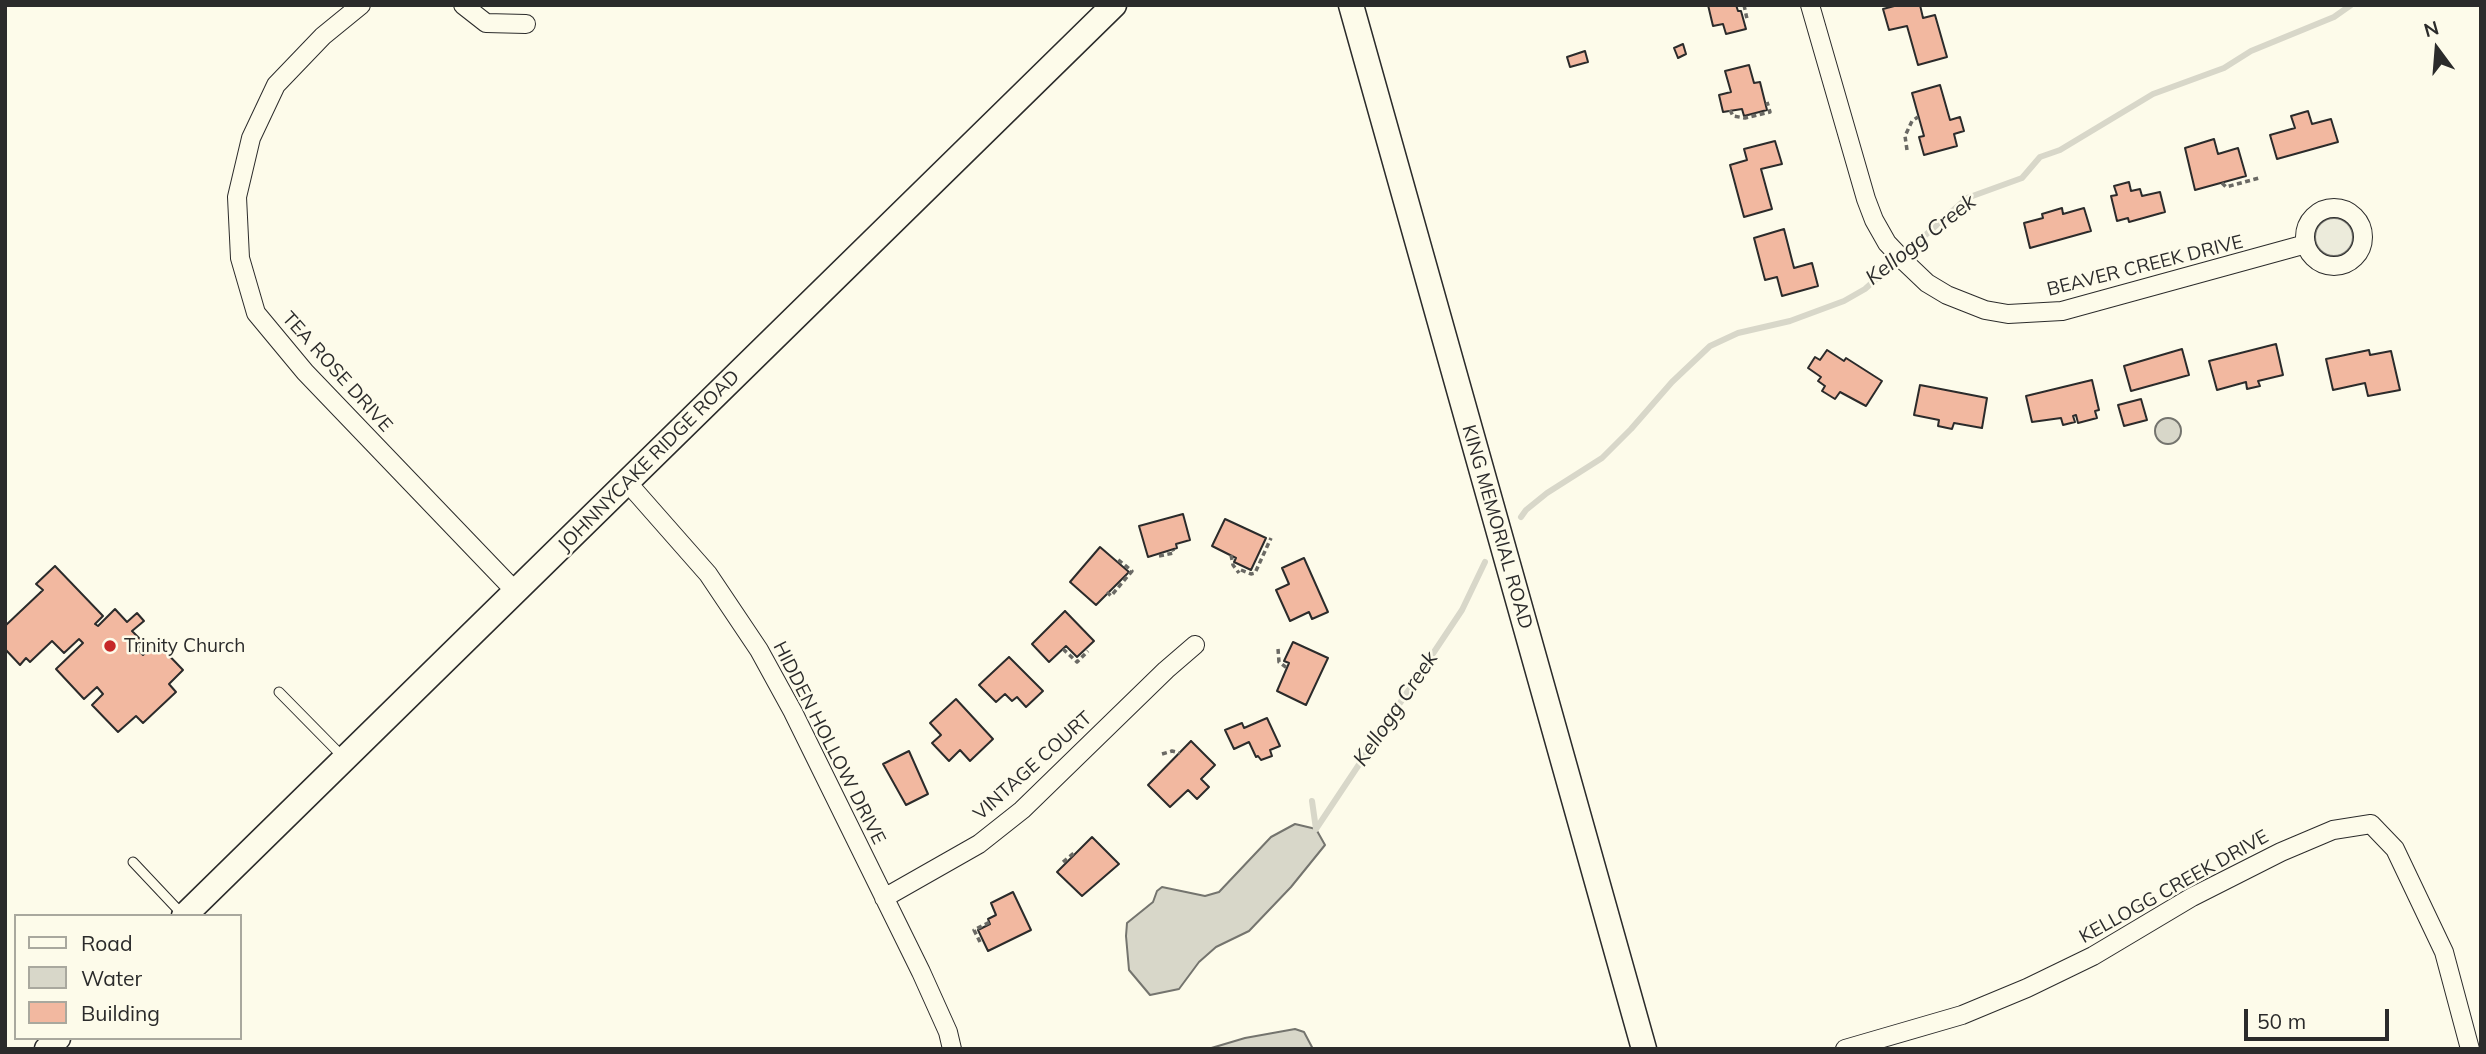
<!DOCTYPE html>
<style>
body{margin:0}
#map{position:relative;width:2486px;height:1054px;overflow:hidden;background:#fdfbea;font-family:Mulish,sans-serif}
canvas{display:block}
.frame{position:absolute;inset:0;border:7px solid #2b2b2b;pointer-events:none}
.legend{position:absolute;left:14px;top:914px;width:228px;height:126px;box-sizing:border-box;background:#fdfbea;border:2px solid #a9a89e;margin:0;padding:9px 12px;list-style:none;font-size:21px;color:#2b2b2b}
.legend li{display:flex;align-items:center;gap:14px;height:35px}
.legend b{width:35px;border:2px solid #a9a89e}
.north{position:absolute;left:2402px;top:14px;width:70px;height:70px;-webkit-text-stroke:5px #fdfbea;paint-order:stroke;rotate:344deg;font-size:19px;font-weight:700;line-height:28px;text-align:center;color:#2b2b2b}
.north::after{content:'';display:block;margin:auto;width:24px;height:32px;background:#2b2b2b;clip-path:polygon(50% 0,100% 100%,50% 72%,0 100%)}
.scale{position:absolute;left:2244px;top:1009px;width:145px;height:32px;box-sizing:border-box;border:4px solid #2b2b2b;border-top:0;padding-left:9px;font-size:21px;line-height:24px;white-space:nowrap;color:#2b2b2b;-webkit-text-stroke:5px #fdfbea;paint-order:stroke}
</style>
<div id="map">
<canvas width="2486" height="1054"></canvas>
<div class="frame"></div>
<ul class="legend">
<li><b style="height:9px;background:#fdfbea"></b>Road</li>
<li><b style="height:19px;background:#d8d7c9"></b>Water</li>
<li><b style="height:19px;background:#f2b8a0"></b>Building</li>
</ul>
<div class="north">N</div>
<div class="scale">50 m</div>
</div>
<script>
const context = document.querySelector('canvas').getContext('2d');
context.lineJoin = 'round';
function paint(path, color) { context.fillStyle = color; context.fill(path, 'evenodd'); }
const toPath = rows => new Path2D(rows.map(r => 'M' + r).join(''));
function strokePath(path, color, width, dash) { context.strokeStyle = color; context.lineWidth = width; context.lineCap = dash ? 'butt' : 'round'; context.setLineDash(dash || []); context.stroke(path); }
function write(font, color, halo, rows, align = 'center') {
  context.font = font + ' Mulish,sans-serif'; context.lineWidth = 5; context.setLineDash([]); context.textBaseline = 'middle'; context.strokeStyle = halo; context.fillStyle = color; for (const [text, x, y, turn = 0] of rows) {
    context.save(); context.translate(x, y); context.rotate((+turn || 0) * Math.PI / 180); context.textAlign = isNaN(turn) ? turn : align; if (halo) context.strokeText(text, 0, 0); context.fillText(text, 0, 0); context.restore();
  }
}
const green = toPath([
 '2315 237a19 19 0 1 1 38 0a19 19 0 1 1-38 0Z'
]);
const water = toPath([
 '2155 431a13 13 0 1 1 26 0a13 13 0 1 1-26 0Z',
 [1295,824,1316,829,1325,845,1291,887,1249,931,1216,947,1199,962,1179,989,1150,995,1129,970,1126,936,1127,923,1153,902,1157,891,1162,887,1205,896,1219,892,1271,837,1295,824],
 [1295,1029,1304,1032,1313,1049,1208,1049,1245,1038,1295,1029]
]);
const stream = toPath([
 [1521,517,1526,510,1547,493,1602,458,1631,429,1672,382,1710,346,1738,333,1790,321,1844,301,1865,289,1967,198,2022,178,2040,157,2060,150,2153,94,2224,68,2251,51,2334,17,2351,5],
 [1312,801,1316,829,1462,610,1485,562]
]);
const building = toPath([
 [1708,5,1736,5,1738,11,1741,11,1746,29,1726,34,1723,24,1713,26,1708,5],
 [1898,5,1920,5,1923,18,1935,15,1947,57,1918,65,1907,26,1889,30,1883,9,1898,5],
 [1683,44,1686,54,1678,58,1674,48,1683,44],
 [1585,51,1588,62,1570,67,1567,57,1585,51],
 [1749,65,1754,83,1760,82,1767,110,1744,116,1742,109,1723,112,1719,95,1731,92,1725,71,1749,65],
 [1940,85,1950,120,1960,117,1964,131,1954,134,1957,146,1924,155,1919,137,1924,136,1912,93,1940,85],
 [2308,111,2312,124,2331,119,2338,142,2277,159,2270,135,2295,128,2291,116,2308,111],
 [2214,139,2218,154,2238,148,2246,176,2195,190,2185,148,2214,139],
 [1775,141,1782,164,1761,169,1772,209,1744,217,1730,165,1747,160,1744,149,1775,141],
 [2129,182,2131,191,2140,189,2142,196,2160,192,2165,212,2129,222,2128,218,2117,221,2111,196,2117,195,2114,186,2129,182],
 [2062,208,2063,214,2084,208,2091,231,2030,248,2024,223,2043,218,2042,214,2062,208],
 [1784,229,1794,268,1812,263,1818,286,1782,296,1777,277,1765,280,1754,238,1784,229],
 [2276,344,2283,375,2258,381,2260,386,2247,389,2246,382,2217,390,2209,361,2276,344],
 [2182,349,2189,375,2131,391,2124,366,2182,349],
 [1827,350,1844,361,1846,358,1882,381,1866,406,1840,392,1835,399,1822,391,1825,386,1818,381,1821,377,1808,368,1815,357,1820,360,1827,350],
 [2369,350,2370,355,2391,351,2400,390,2368,396,2365,383,2333,390,2326,359,2369,350],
 [2092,380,2099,410,2095,411,2097,418,2078,423,2076,415,2073,416,2075,422,2063,425,2061,418,2032,422,2026,396,2092,380],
 [1920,385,1987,398,1982,428,1954,423,1952,429,1938,426,1939,420,1914,415,1920,385],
 [2141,399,2147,420,2124,426,2118,405,2141,399],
 [1183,514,1190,540,1176,544,1177,548,1148,557,1139,526,1183,514],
 [1225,519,1266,538,1251,570,1234,562,1236,558,1212,546,1225,519],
 [1100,547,1129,572,1096,605,1070,582,1100,547],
 [1304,558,1328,612,1312,619,1309,612,1290,621,1276,590,1289,584,1282,568,1304,558],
 [55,566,103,616,95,624,98,626,115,609,127,622,137,613,144,621,132,631,144,643,137,649,143,655,156,642,183,670,169,684,176,692,143,723,136,716,118,732,92,705,103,694,97,687,84,699,56,669,83,643,79,639,64,653,52,641,30,662,26,658,20,665,5,649,5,626,43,590,36,584,55,566],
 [1065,611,1094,641,1077,657,1066,646,1049,662,1032,644,1065,611],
 [1293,642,1328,658,1306,705,1277,691,1289,663,1284,661,1293,642],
 [1009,657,1043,691,1026,707,1017,697,1012,701,1005,694,996,702,979,685,1009,657],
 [956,699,993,739,970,761,960,750,949,761,932,743,941,735,930,723,956,699],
 [1267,718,1280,746,1270,750,1272,756,1261,760,1258,756,1256,757,1249,742,1234,749,1225,730,1242,723,1244,728,1267,718],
 [1191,741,1215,765,1201,779,1209,787,1197,799,1188,790,1170,807,1148,785,1191,741],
 [909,751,928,794,906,805,883,764,909,751],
 [1092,837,1119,864,1082,896,1057,872,1092,837],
 [1013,892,1031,930,988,951,978,930,990,924,988,919,996,915,991,903,1013,892]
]);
const path = toPath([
 [1744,5,1747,19],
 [1730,110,1733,116,1745,118,1770,112,1767,102],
 [1907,150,1905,136,1912,121,1918,117],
 [2222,183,2226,187,2259,178],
 [1231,555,1233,565,1239,573],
 [1159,556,1174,553,1173,550],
 [1241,570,1251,574,1255,573,1271,538],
 [1107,592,1111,596,1132,571,1116,558],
 [1063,649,1077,662,1088,651],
 [1278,649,1279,662,1287,668],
 [1162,754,1172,751,1180,753],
 [1063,862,1074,853,1076,854],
 [980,942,974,930,990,922]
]);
const lane = toPath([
 [279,692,344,758],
 [133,862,182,914]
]);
const street = toPath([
 [361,5,323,36,276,85,251,138,237,197,240,258,256,313,305,372,516,592],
 [463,5,486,23,526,24],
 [1810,5,1866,199,1874,220,1887,243,1906,263,1927,283,1947,295,1985,310,2008,314,2062,311,2306,244],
 '2305 237a29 29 0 1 1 58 0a29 29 0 1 1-58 0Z',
 [627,482,708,574,759,650,793,712,921,972,948,1032,952,1049],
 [884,898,979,844,1022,810,1166,670,1195,645],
 [1845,1049,1962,1015,2027,988,2093,956,2192,897,2281,852,2333,830,2371,824,2395,849,2444,952,2470,1049]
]);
const secondary = toPath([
 [1351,5,1644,1049],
 [184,916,1114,5],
 [47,1049,58,1038]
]);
const markers = [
 [110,646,7,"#c62828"]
];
const streetNames = [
 ["BEAVER CREEK DRIVE",2145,266,-14],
 ["TEA ROSE DRIVE",337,372,48],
 ["JOHNNYCAKE RIDGE ROAD",649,461,-45],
 ["KING MEMORIAL ROAD",1497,527,74],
 ["HIDDEN HOLLOW DRIVE",829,743,63],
 ["VINTAGE COURT",1033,766,-42],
 ["KELLOGG CREEK DRIVE",2174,887,-29]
];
const poiNames = [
 ["Trinity Church",124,646]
];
const waterNames = [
 ["Kellogg Creek",1921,240,-38],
 ["Kellogg Creek",1396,709,-56]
];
paint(green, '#ecebdb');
strokePath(green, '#74746e', 2);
paint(water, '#d8d7c9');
strokePath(water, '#74746e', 2);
strokePath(stream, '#d8d7c9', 6);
paint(building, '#f2b8a0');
strokePath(building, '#2b2b2b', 2);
strokePath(lane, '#2b2b2b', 11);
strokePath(street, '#2b2b2b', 20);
strokePath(secondary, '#2b2b2b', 27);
strokePath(path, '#6a6964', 3.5, [5, 3.5]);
strokePath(lane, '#fdfbea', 9);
strokePath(street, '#fdfbea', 18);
strokePath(secondary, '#fdfbea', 24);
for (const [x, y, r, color] of markers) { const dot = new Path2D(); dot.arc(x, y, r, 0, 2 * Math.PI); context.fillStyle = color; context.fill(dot); strokePath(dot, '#fdfbea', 2.5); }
write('19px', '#2b2b2b', '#fdfbea', streetNames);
write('19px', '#2b2b2b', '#fdfbea', poiNames, 'left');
write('italic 21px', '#2b2b2b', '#fdfbea', waterNames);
</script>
